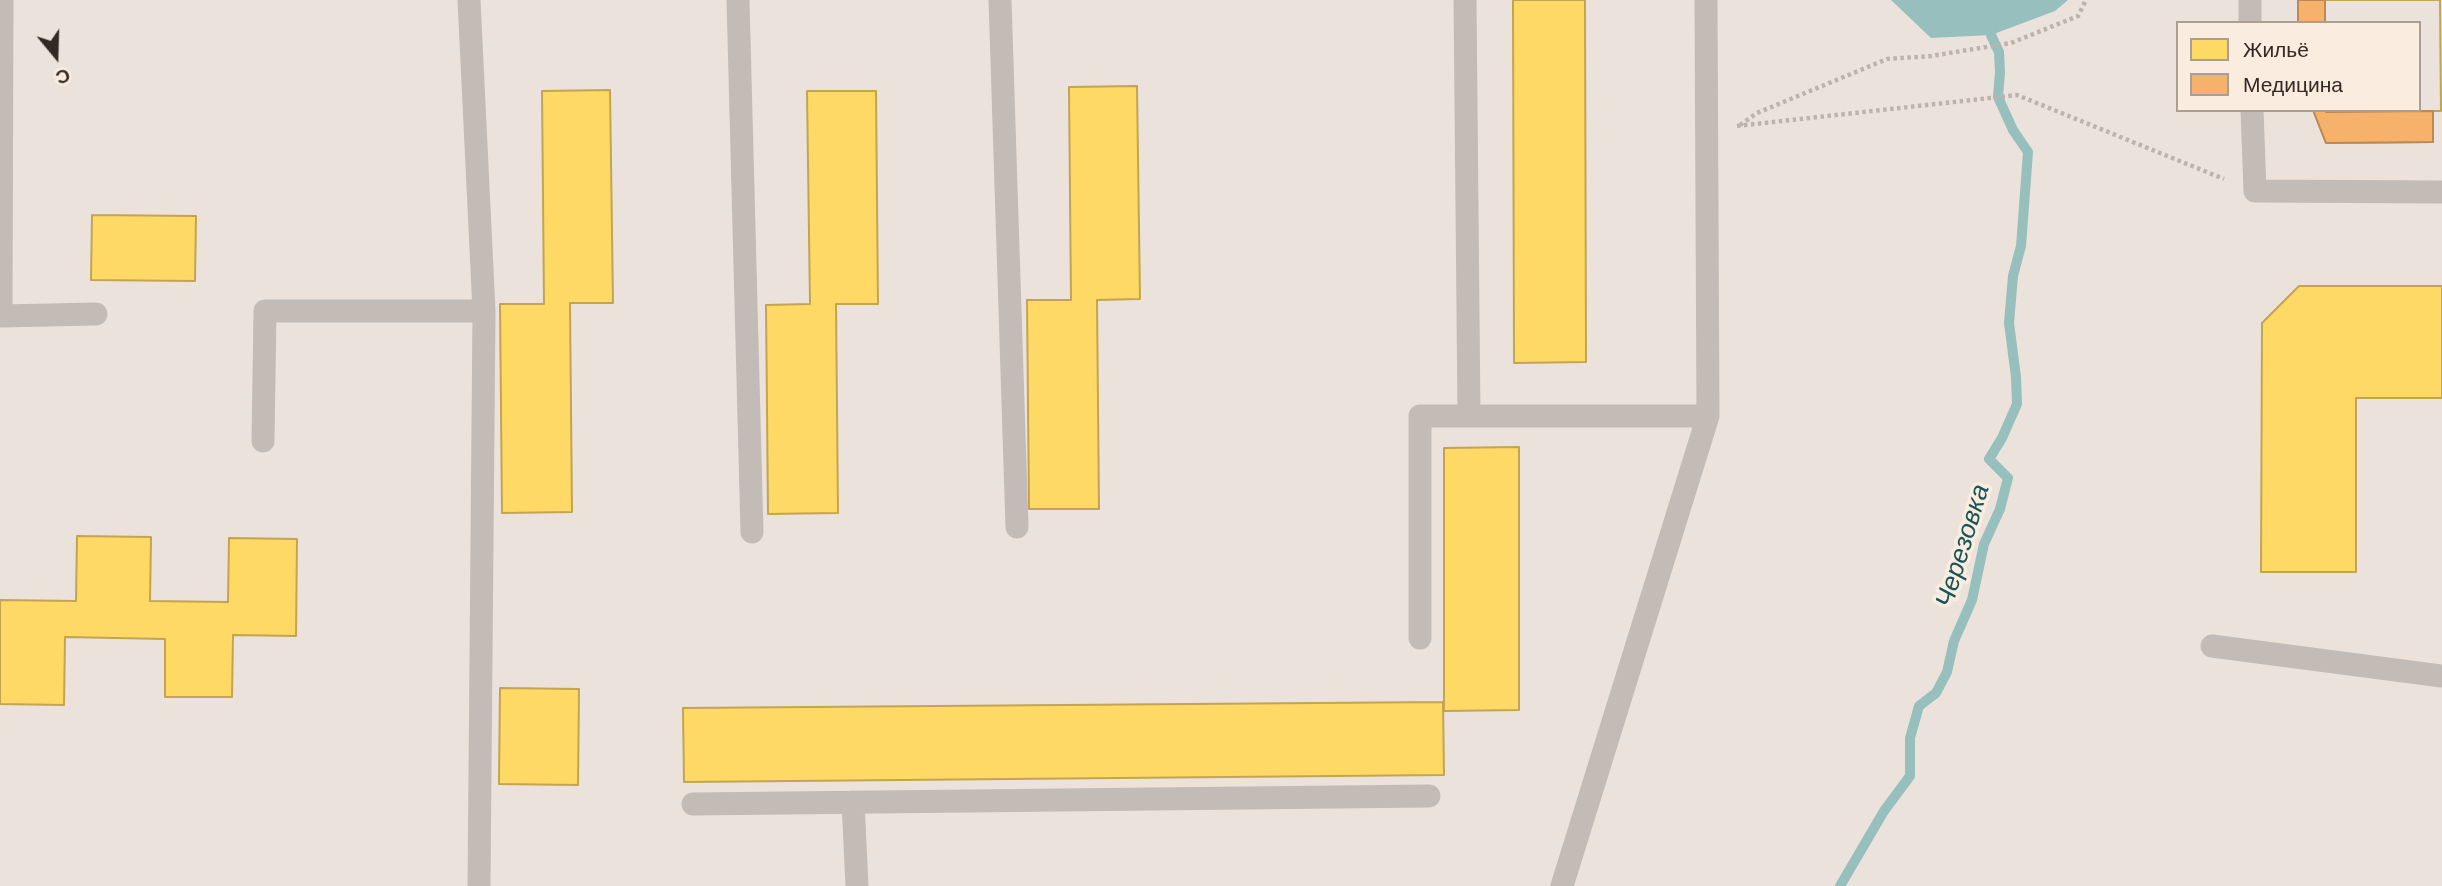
<!DOCTYPE html>
<meta charset="utf-8">
<style>
body{margin:0}
#map{position:relative;width:2442px;height:886px;overflow:hidden;background:#ebe3db;font-family:"Work Sans",sans-serif}
canvas{display:block}
.legend{position:absolute;left:2176px;top:21px;width:245px;height:91px;box-sizing:border-box;background:#faede0;border:2px solid #aa9e95;margin:0;padding:9px 12px;list-style:none;font-size:21px;color:#332824}
.legend li{display:flex;align-items:center;gap:14px;height:35px}
.legend b{width:35px;border:2px solid #aa9e95}
.north{position:absolute;left:21px;top:21px;width:70px;height:70px;-webkit-text-stroke:5px #faede0;paint-order:stroke;rotate:161deg;font-size:19px;font-weight:700;line-height:28px;text-align:center;color:#332824}
.north::after{content:'';display:block;margin:auto;width:24px;height:32px;background:#332824;clip-path:polygon(50% 0,100% 100%,50% 72%,0 100%)}
</style>
<div id="map">
<canvas width="2442" height="886"></canvas>
<ul class="legend">
<li><b style="height:19px;background:#ffd966"></b>Жильё</li>
<li><b style="height:19px;background:#f6b26b"></b>Медицина</li>
</ul>
<div class="north">С</div>
</div>
<script>
const context = document.querySelector('canvas').getContext('2d');
context.lineJoin = 'round';
function paint(path, color) { context.fillStyle = color; context.fill(path, 'evenodd'); }
const toPath = rows => new Path2D(rows.map(r => 'M' + r).join(''));
function strokePath(path, color, width, dash) { context.strokeStyle = color; context.lineWidth = width; context.lineCap = dash ? 'butt' : 'round'; context.setLineDash(dash || []); context.stroke(path); }
function write(font, color, halo, rows, align = 'center') {
  context.font = font + ' "Work Sans",sans-serif'; context.lineWidth = 7; context.setLineDash([]); context.textBaseline = 'middle'; context.strokeStyle = halo; context.fillStyle = color; for (const [text, x, y, turn = 0] of rows) {
    context.save(); context.translate(x, y); context.rotate((+turn || 0) * Math.PI / 180); context.textAlign = isNaN(turn) ? turn : align; if (halo) context.strokeText(text, 0, 0); context.fillText(text, 0, 0); context.restore();
  }
}
const water = toPath([
 [1891,0,2068,0,2055,11,1991,35,1931,38]
]);
const homes = toPath([
 [1513,0,1585,0,1586,362,1514,363,1513,0],
 [2298,0,2440,0,2441,111,2433,111,2433,142,2326,143,2313,110,2419,110,2419,23,2298,23,2298,0],
 [2325,0,2440,0,2441,111,2326,112,2326,110,2419,110,2419,23,2325,23,2325,0],
 [1137,86,1140,299,1097,300,1099,509,1029,509,1027,300,1071,300,1069,87,1137,86],
 [610,90,613,303,570,303,572,512,502,513,500,304,544,304,542,91,610,90],
 [807,91,876,91,878,304,836,304,838,513,768,514,766,305,810,304,807,91],
 [92,215,196,216,195,281,91,280,92,215],
 [2299,286,2442,286,2442,398,2356,398,2356,572,2261,572,2262,323,2299,286],
 [1519,447,1519,710,1444,711,1444,448,1519,447],
 [77,536,151,537,150,601,228,602,229,538,297,539,296,636,233,635,232,697,165,697,165,639,65,637,64,705,0,704,0,600,76,601,77,536],
 [500,688,579,689,578,785,499,784,500,688],
 [1443,702,1444,775,684,782,683,708,1443,702]
]);
const health = toPath([
 [2298,0,2325,0,2325,23,2298,23,2298,0],
 [2313,110,2326,110,2326,112,2433,111,2433,142,2326,143,2313,110]
]);
const stream = toPath([
 [1840,886,1884,811,1910,776,1910,738,1919,706,1936,693,1947,672,1954,641,1972,600,1984,544,2000,509,2008,478,1989,459,2002,438,2017,404,2016,377,2009,323,2013,276,2021,246,2028,152,2013,130,1998,97,2000,72,1999,52,1991,35,1995,0]
]);
const path = toPath([
 [1740,125,1757,113,1887,59,1931,56,2011,43,2078,16,2086,0],
 [1737,126,2017,95,2224,179]
]);
const service = toPath([
 [2,0,1,316,96,314],
 [469,0,484,311,479,886],
 [738,0,752,532],
 [1000,0,1017,527],
 [1465,0,1469,416,1708,416],
 [2250,0,2250,23],
 [2252,110,2255,191,2442,192],
 [263,441,265,311,484,311],
 [1420,638,1420,416,1469,416],
 [2212,646,2442,676],
 [853,802,857,886],
 [693,804,1429,796],
 [1562,886,1708,416,1706,0]
]);
const waterNames = [
 ["Черезовка",1963,546,-73]
];
paint(water, '#96bfbd');
paint(homes, '#ffd966');
strokePath(homes, '#c2a452', 2);
paint(health, '#f6b26b');
strokePath(health, '#bc8956', 2);
strokePath(stream, '#96bfbd', 10);
strokePath(path, '#bcb3ad', 4.5, [3.5, 3.5]);
strokePath(service, '#c3bbb5', 23);
write('italic 26px', '#175457', '#faede0', waterNames);
</script>
